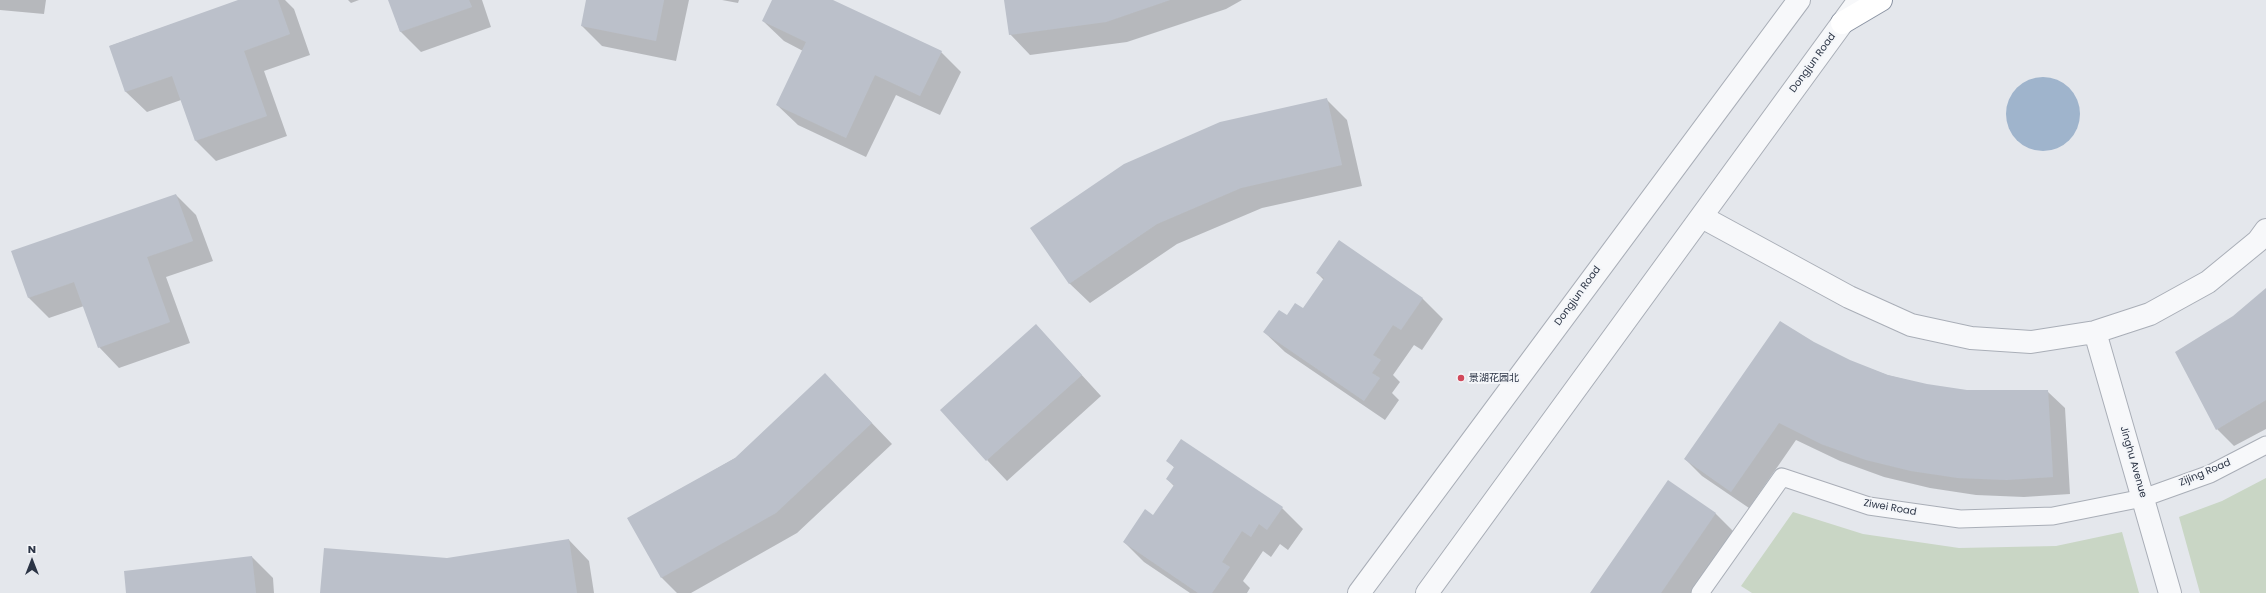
<!DOCTYPE html>
<meta charset="utf-8">
<style>
body{margin:0}
#map{position:relative;width:2266px;height:593px;overflow:hidden;background:#e4e7ec;font-family:Poppins,sans-serif}
canvas{display:block}
.north{position:absolute;left:12px;top:541px;width:40px;height:40px;-webkit-text-stroke:3px #f4f6f9;paint-order:stroke;rotate:0deg;font-size:11px;font-weight:700;line-height:16px;text-align:center;color:#2b3445}
.north::after{content:'';display:block;margin:auto;width:14px;height:18px;background:#2b3445;clip-path:polygon(50% 0,100% 100%,50% 72%,0 100%)}
</style>
<div id="map">
<canvas width="2266" height="593"></canvas>
<div class="north">N</div>
</div>
<script>
const context = document.querySelector('canvas').getContext('2d');
context.lineJoin = 'round';
function paint(path, color) { context.fillStyle = color; context.fill(path, 'evenodd'); }
const toPath = rows => new Path2D(rows.map(r => 'M' + r).join(''));
function strokePath(path, color, width, dash) { context.strokeStyle = color; context.lineWidth = width; context.lineCap = dash ? 'butt' : 'round'; context.setLineDash(dash || []); context.stroke(path); }
function write(font, color, halo, rows, align = 'center') {
  context.font = font + ' Poppins,"Noto Sans SC",sans-serif'; context.lineWidth = 4; context.setLineDash([]); context.textBaseline = 'middle'; context.strokeStyle = halo; context.fillStyle = color; for (const [text, x, y, turn = 0] of rows) {
    context.save(); context.translate(x, y); context.rotate((+turn || 0) * Math.PI / 180); context.textAlign = isNaN(turn) ? turn : align; if (halo) context.strokeText(text, 0, 0); context.fillText(text, 0, 0); context.restore();
  }
}
const green = toPath([
 [2266,478,2266,593,2200,593,2179,517,2222,501],
 [1793,512,1863,534,1959,548,2056,546,2122,532,2139,593,1752,593,1741,586]
]);
const water = toPath([
 '2006 114a37 37 0 1 1 74 0a37 37 0 1 1-74 0Z'
]);
const shadow = toPath([
 [0,0,46,0,44,14,0,10],
 [241,0,285,0,294,9,310,55,264,71,287,136,216,161,196,141,181,100,147,112,126,92,110,46],
 [348,0,359,0,351,3],
 [389,0,482,0,491,27,421,52,400,31],
 [587,0,689,0,676,61,602,46,582,26],
 [722,0,739,0,738,3],
 [773,0,831,0,941,52,961,72,940,115,896,95,866,157,798,125,777,105,803,51,784,41,763,21],
 [1005,0,1242,0,1226,9,1127,42,1030,55,1010,34],
 [1327,100,1347,120,1362,186,1262,208,1177,244,1090,303,1069,283],
 [176,195,196,215,213,261,166,277,190,343,119,368,99,347,84,306,49,318,29,298,13,252],
 [1339,241,1423,299,1443,319,1422,350,1414,345,1393,375,1400,382,1392,393,1399,400,1385,420,1285,352,1264,332,1287,317,1304,309,1324,280,1317,273],
 [2266,290,2266,429,2234,446,2217,429,2234,317],
 [1036,325,1101,396,1007,481,987,460],
 [1814,343,1850,361,1887,375,1927,385,1967,391,2047,391,2065,408,2070,494,2024,497,1976,495,1930,488,1884,477,1840,461,1796,440,1749,508,1702,476,1685,459],
 [845,395,892,444,797,533,691,593,677,593,662,578,629,519],
 [1168,461,1282,508,1303,529,1288,550,1280,544,1271,557,1263,551,1243,581,1250,588,1247,593,1190,593,1144,562,1124,542,1154,516,1174,486,1167,479,1175,468],
 [1669,482,1716,514,1736,534,1695,593,1591,593],
 [569,540,589,561,594,593,321,593,447,559],
 [252,557,273,578,274,593,127,593]
]);
const building = toPath([
 [238,0,278,0,290,34,244,51,267,116,195,141,172,76,125,92,109,46],
 [388,0,469,0,472,7,400,32],
 [586,0,664,0,656,41,581,26],
 [772,0,833,0,942,51,920,96,875,75,846,138,776,105,806,42,762,21],
 [1004,0,1170,0,1106,22,1009,35],
 [1327,98,1342,165,1241,188,1157,224,1069,284,1030,228,1124,164,1220,122],
 [176,194,193,241,147,257,170,322,98,348,74,282,28,298,11,251],
 [1339,240,1423,298,1401,330,1393,325,1373,355,1381,360,1372,373,1380,378,1364,401,1263,332,1279,310,1287,315,1295,303,1303,308,1324,278,1316,273],
 [2266,288,2266,400,2216,430,2175,352,2233,316],
 [1780,321,1814,342,1850,360,1888,375,1927,384,1967,390,2048,390,2053,477,2006,480,1958,478,1911,471,1866,460,1821,444,1779,423,1731,492,1684,459],
 [1036,324,1082,375,986,461,940,410],
 [825,373,872,423,776,513,661,578,627,518,735,458],
 [1181,439,1283,507,1267,530,1259,524,1251,537,1242,531,1222,562,1230,567,1212,593,1198,593,1123,542,1145,509,1153,515,1174,485,1166,479,1174,467,1166,461],
 [1668,480,1716,513,1661,593,1590,593],
 [569,539,577,593,320,593,324,548,447,558],
 [252,556,256,593,126,593,124,571]
]);
const service = toPath([
 [1700,593,1782,477,1869,506,1960,519,2053,516,2143,498,2210,474,2266,445]
]);
const minor = toPath([
 [1702,217,1849,297,1911,325,1971,338,2031,342,2095,332,2150,314,2208,282,2258,241,2266,230],
 [2095,332,2170,593]
]);
const tertiary = toPath([
 [1359,593,1799,0],
 [1427,593,1854,7]
]);
const trunk = toPath([
 [1842,23,1881,0]
]);
const markers = [
 [1461,378,4,"#d1495b"]
];
const streetNames = [
 ["Dongjun Road",1813,63,-54],
 ["Dongjun Road",1578,296,-54],
 ["Jinghu Avenue",2133,462,74],
 ["Zijing Road",2205,473,-23],
 ["Ziwei Road",1890,508,10]
];
const poiNames = [
 ["景湖花园北",1469,378]
];
paint(green, '#c9d6c5');
paint(water, '#9fb4cc');
paint(shadow, '#0003');
paint(building, '#bbc0ca');
strokePath(service, '#a9aeb7', 19);
strokePath(minor, '#a9aeb7', 24);
strokePath(tertiary, '#a9aeb7', 24);
strokePath(trunk, '#8b94a3', 24);
strokePath(service, '#f7f8fa', 17);
strokePath(minor, '#f7f8fa', 22);
strokePath(tertiary, '#f7f8fa', 22);
strokePath(trunk, '#fff', 22);
for (const [x, y, r, color] of markers) { const dot = new Path2D(); dot.arc(x, y, r, 0, 2 * Math.PI); context.fillStyle = color; context.fill(dot); strokePath(dot, '#f4f6f9', 1.5); }
write('10px', '#2b3445', '#f4f6f9', streetNames);
write('10px', '#2b3445', '#f4f6f9', poiNames, 'left');
</script>
